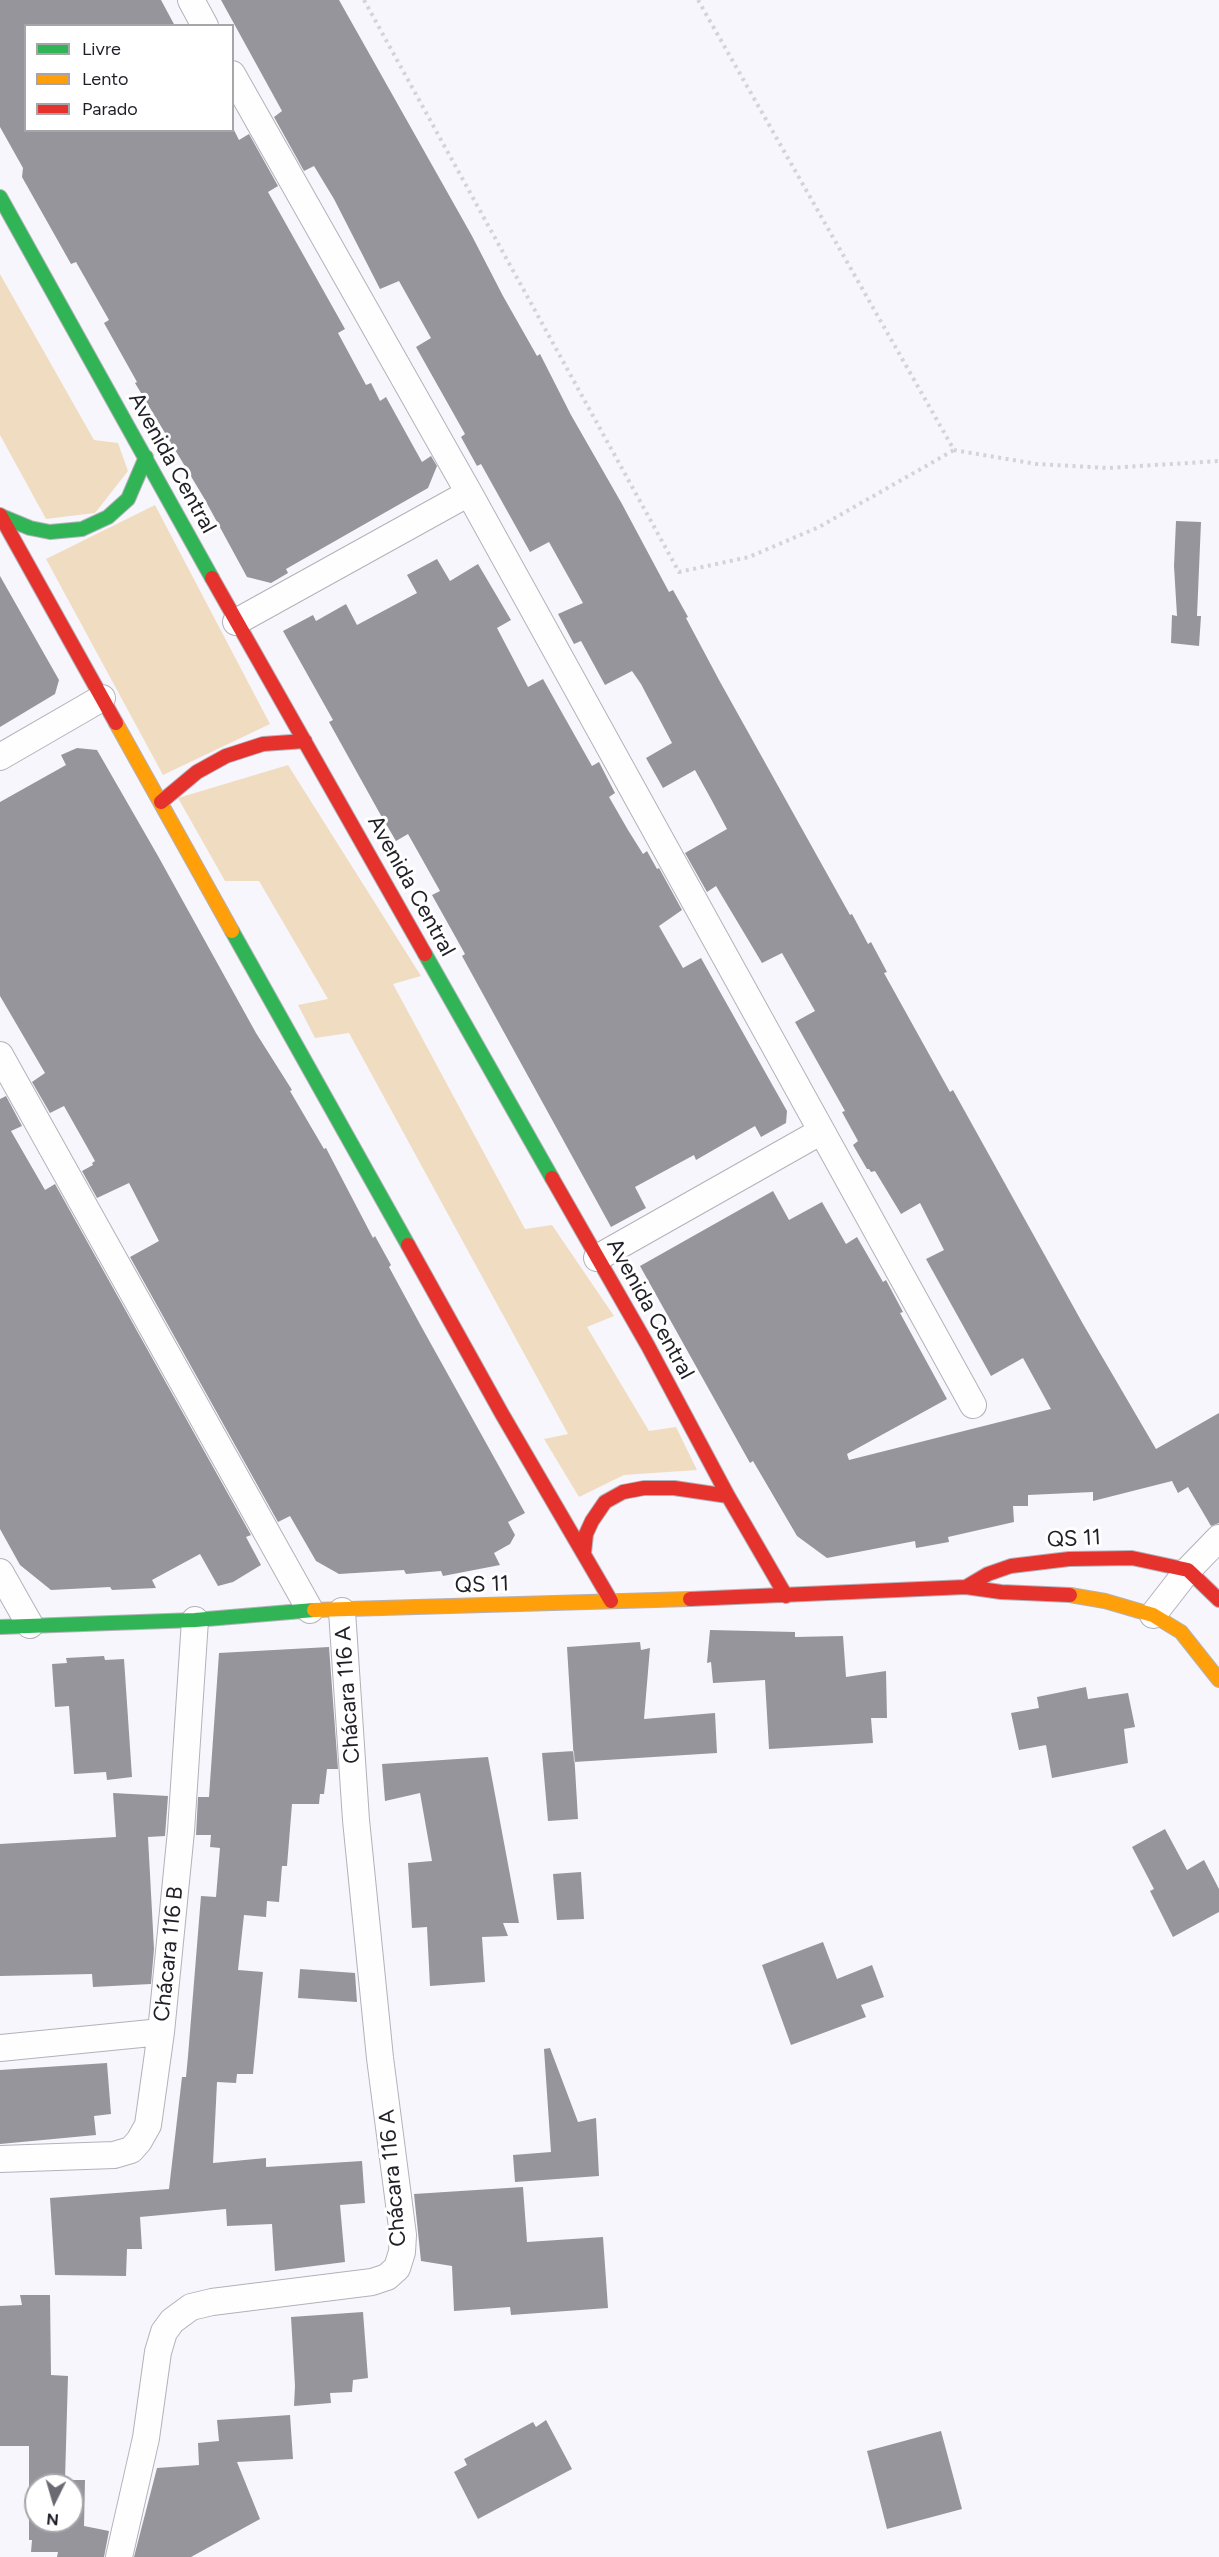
<!DOCTYPE html>
<meta charset="utf-8">
<style>
body{margin:0}
#map{position:relative;width:1219px;height:2557px;overflow:hidden;background:#f7f6fc;font-family:Figtree,sans-serif}
canvas{display:block}
.legend{position:absolute;left:24px;top:24px;width:210px;height:108px;box-sizing:border-box;background:#fff;border:2px solid #a6a5a9;margin:0;padding:8px 10px;list-style:none;font-size:18px;color:#201f28}
.legend li{display:flex;align-items:center;gap:12px;height:30px}
.legend b{width:30px;border:2px solid #a6a5a9}
.north{position:absolute;left:24px;top:2473px;width:60px;height:60px;box-sizing:border-box;background:#fff;border:2px solid #a6a5a9;border-radius:50%;rotate:185deg;font-size:16px;font-weight:700;line-height:24px;text-align:center;color:#201f28}
.north::after{content:'';display:block;margin:auto;width:21px;height:27px;background:#6b6a72;clip-path:polygon(50% 0,100% 100%,50% 72%,0 100%)}
</style>
<div id="map">
<canvas width="1219" height="2557"></canvas>
<ul class="legend">
<li><b style="height:8px;background:#30b455"></b>Livre</li>
<li><b style="height:8px;background:#ff9f0a"></b>Lento</li>
<li><b style="height:8px;background:#e5322d"></b>Parado</li>
</ul>
<div class="north">N</div>
</div>
<script>
const context = document.querySelector('canvas').getContext('2d');
context.lineJoin = 'round';
function paint(path, color) { context.fillStyle = color; context.fill(path, 'evenodd'); }
const toPath = rows => new Path2D(rows.map(r => 'M' + r).join(''));
function strokePath(path, color, width, dash) { context.strokeStyle = color; context.lineWidth = width; context.lineCap = dash ? 'butt' : 'round'; context.setLineDash(dash || []); context.stroke(path); }
function write(font, color, halo, rows, align = 'center') {
  context.font = font + ' Figtree,sans-serif'; context.lineWidth = 6; context.setLineDash([]); context.textBaseline = 'middle'; context.strokeStyle = halo; context.fillStyle = color; for (const [text, x, y, turn = 0] of rows) {
    context.save(); context.translate(x, y); context.rotate((+turn || 0) * Math.PI / 180); context.textAlign = isNaN(turn) ? turn : align; if (halo) context.strokeText(text, 0, 0); context.fillText(text, 0, 0); context.restore();
  }
}
const green = toPath([
 [0,274,94,440,118,443,128,471,95,513,46,519,0,435],
 [155,505,270,724,163,775,46,559],
 [288,765,421,976,393,984,525,1229,552,1225,614,1316,587,1327,649,1431,676,1427,697,1470,624,1475,579,1497,544,1439,568,1434,349,1033,315,1038,298,1005,328,999,259,881,225,881,178,798]
]);
const building = toPath([
 [0,0,161,0,175,26,26,26,26,130,234,130,239,140,249,134,278,186,268,192,345,329,338,333,366,385,371,383,380,401,386,397,422,462,431,456,437,466,428,488,286,569,288,573,271,583,247,577,204,498,135,383,137,382,104,323,109,320,76,262,71,264,22,177,23,168,0,127],
 [221,0,339,0,472,236,503,296,537,356,540,354,571,415,622,504,669,592,673,590,688,617,686,618,719,680,850,915,852,914,868,944,871,942,887,972,884,973,950,1092,953,1090,1083,1324,1156,1449,1219,1413,1219,1523,1211,1526,1188,1487,1178,1493,1172,1481,1093,1501,1093,1492,1028,1495,1028,1506,1013,1506,1014,1522,948,1537,949,1542,916,1548,915,1541,827,1558,797,1536,753,1461,750,1463,640,1266,773,1191,789,1220,822,1202,846,1244,857,1237,883,1282,886,1280,903,1312,900,1313,947,1399,847,1454,849,1460,1051,1409,1023,1358,991,1376,926,1259,944,1250,920,1203,901,1214,875,1171,871,1172,869,1169,867,1169,853,1145,858,1141,842,1112,845,1111,795,1022,815,1011,782,953,762,963,716,886,707,892,685,853,727,829,711,799,695,770,663,788,646,758,672,743,641,684,632,671,605,685,581,641,574,644,558,614,583,603,549,542,530,552,481,464,477,466,461,437,465,434,416,347,431,338,399,281,380,289,334,199,314,166,304,171,274,117,282,111],
 [1176,521,1201,522,1197,616,1201,616,1199,646,1171,643,1172,615,1177,616,1174,566],
 [437,559,450,581,478,564,511,620,497,628,528,687,543,679,592,766,599,762,615,793,609,797,628,830,643,854,647,851,657,869,659,868,682,910,659,926,683,968,701,958,787,1111,786,1123,761,1137,755,1126,696,1160,694,1155,635,1187,646,1208,611,1227,462,956,465,954,432,895,440,891,408,834,396,841,379,812,329,722,333,720,283,631,313,615,316,621,346,604,357,625,417,593,407,575],
 [0,576,59,680,55,694,0,727],
 [77,748,97,750,158,856,256,1033,292,1090,290,1091,324,1149,326,1148,373,1238,375,1236,391,1265,389,1267,421,1326,525,1513,508,1522,515,1535,510,1544,494,1553,500,1565,443,1576,441,1571,406,1574,404,1570,339,1574,316,1561,290,1516,278,1522,130,1257,159,1241,129,1183,97,1198,82,1171,93,1165,92,1163,95,1161,64,1106,50,1113,32,1082,45,1073,0,996,0,802,66,765,61,755],
 [6,1096,22,1126,11,1131,45,1190,55,1184,251,1535,246,1537,261,1565,233,1582,218,1586,200,1554,152,1580,156,1588,112,1590,110,1587,51,1590,20,1565,0,1529,0,1099],
 [710,1630,795,1632,795,1637,843,1636,846,1677,886,1671,887,1718,871,1718,873,1743,769,1749,765,1680,713,1683,711,1662,707,1663],
 [640,1642,641,1650,650,1648,644,1719,715,1713,717,1753,574,1762,567,1647],
 [329,1647,338,1769,327,1769,324,1794,320,1794,319,1804,292,1804,287,1866,282,1866,279,1902,267,1901,266,1917,244,1915,238,1970,263,1972,253,2074,237,2074,236,2083,217,2082,213,2163,266,2158,266,2167,362,2161,365,2203,340,2205,345,2262,275,2271,272,2224,227,2226,226,2209,140,2217,142,2249,127,2249,126,2276,55,2275,50,2198,169,2189,182,2077,186,2077,188,2056,201,1896,216,1897,220,1848,210,1847,211,1835,196,1835,198,1797,209,1797,219,1653],
 [104,1656,105,1660,124,1659,132,1777,107,1780,106,1772,74,1774,69,1706,55,1707,52,1664,67,1663,66,1658],
 [1086,1687,1088,1699,1128,1693,1135,1727,1124,1729,1128,1763,1052,1778,1046,1745,1019,1750,1011,1713,1039,1708,1037,1697],
 [574,1751,578,1819,548,1821,542,1753],
 [488,1757,519,1923,503,1923,508,1936,482,1937,485,1982,430,1986,427,1927,412,1928,408,1863,432,1861,420,1793,385,1801,382,1764],
 [113,1793,168,1796,165,1836,148,1837,154,1949,151,1984,93,1987,92,1974,0,1976,0,1844,116,1837],
 [1165,1829,1187,1870,1204,1860,1219,1889,1219,1912,1173,1937,1150,1891,1154,1889,1132,1847],
 [581,1872,584,1919,557,1920,553,1874],
 [823,1942,837,1979,872,1965,884,1997,861,2005,866,2017,791,2045,762,1965],
 [300,1969,355,1973,357,2002,298,1998],
 [550,2048,578,2122,596,2118,599,2176,515,2182,513,2155,551,2152,544,2049],
 [107,2063,111,2114,94,2116,96,2135,0,2144,0,2070],
 [523,2187,527,2242,603,2237,608,2308,511,2315,510,2307,454,2311,452,2266,421,2261,414,2194],
 [20,2295,50,2295,51,2375,68,2376,65,2480,85,2480,84,2526,109,2531,104,2557,57,2557,58,2552,31,2552,32,2540,29,2540,29,2446,0,2446,0,2306,22,2305],
 [36,2485,72,2485,72,2521,36,2521],
 [363,2312,368,2378,353,2380,352,2392,330,2393,331,2403,294,2406,295,2386,291,2317],
 [290,2415,293,2459,237,2462,260,2519,191,2557,134,2557,157,2468,199,2465,198,2443,219,2441,217,2420],
 [546,2420,572,2469,478,2519,454,2472,467,2465,464,2459,533,2422,536,2427],
 [941,2431,962,2509,887,2529,867,2451]
]);
const path = toPath([
 [364,0,679,572,749,557,819,527,954,450],
 [698,0,954,450,1036,464,1108,468,1219,461]
]);
const street = toPath([
 [191,0,205,26],
 [232,74,469,493,973,1405],
 [236,622,469,493],
 [0,757,102,698],
 [0,1055,310,1610],
 [597,1258,820,1132],
 [0,1572,30,1625],
 [1153,1615,1188,1570,1219,1538],
 [0,2048,161,2032],
 [0,2159,114,2155,131,2150,139,2141,148,2125,161,2032,181,1831,195,1620],
 [119,2557,146,2438,158,2352,164,2332,172,2321,191,2307,212,2302,372,2282,387,2277,397,2268,402,2252,403,2235,380,2058,356,1820,342,1611]
]);
const fast = toPath([
 [0,197,212,578],
 [1,516,30,528,50,532,82,529,108,517,128,499,146,457],
 [232,931,408,1245],
 [425,954,552,1178],
 [0,1627,195,1620,314,1610]
]);
const slow = toPath([
 [116,723,232,931],
 [1070,1595,1105,1601,1153,1615,1181,1632,1219,1680],
 [314,1610,690,1599]
]);
const jam = toPath([
 [0,515,116,723],
 [212,578,425,954],
 [161,802,197,772,226,756,263,744,305,741],
 [552,1178,648,1346,728,1496,786,1596],
 [408,1245,502,1414,611,1601],
 [584,1553,586,1534,592,1521,605,1502,623,1492,644,1488,674,1488,728,1496],
 [966,1587,988,1574,1011,1566,1069,1559,1132,1558,1188,1570,1219,1600],
 [690,1599,966,1587,1001,1592,1070,1595]
]);
const streetNames = [
 ["Avenida Central",172,463,61],
 ["Avenida Central",411,886,61],
 ["Avenida Central",650,1309,61],
 ["QS 11",1074,1539,-3],
 ["QS 11",482,1585,-2],
 ["Chácara 116 A",348,1695,-94],
 ["Chácara 116 B",169,1954,-84],
 ["Chácara 116 A",393,2178,-95]
];
paint(green, '#f0ddc1');
paint(building, '#96959b');
strokePath(street, '#b3b2b9', 28);
strokePath(fast, '#b3b2b9', 16);
strokePath(slow, '#b3b2b9', 16);
strokePath(jam, '#b3b2b9', 16);
strokePath(path, '#d4d3d6', 4, [3, 4.5]);
strokePath(street, '#fefeff', 26);
strokePath(fast, '#30b455', 14);
strokePath(slow, '#ff9f0a', 14);
strokePath(jam, '#e5322d', 14);
write('22px', '#201f28', '#fff', streetNames);
</script>
